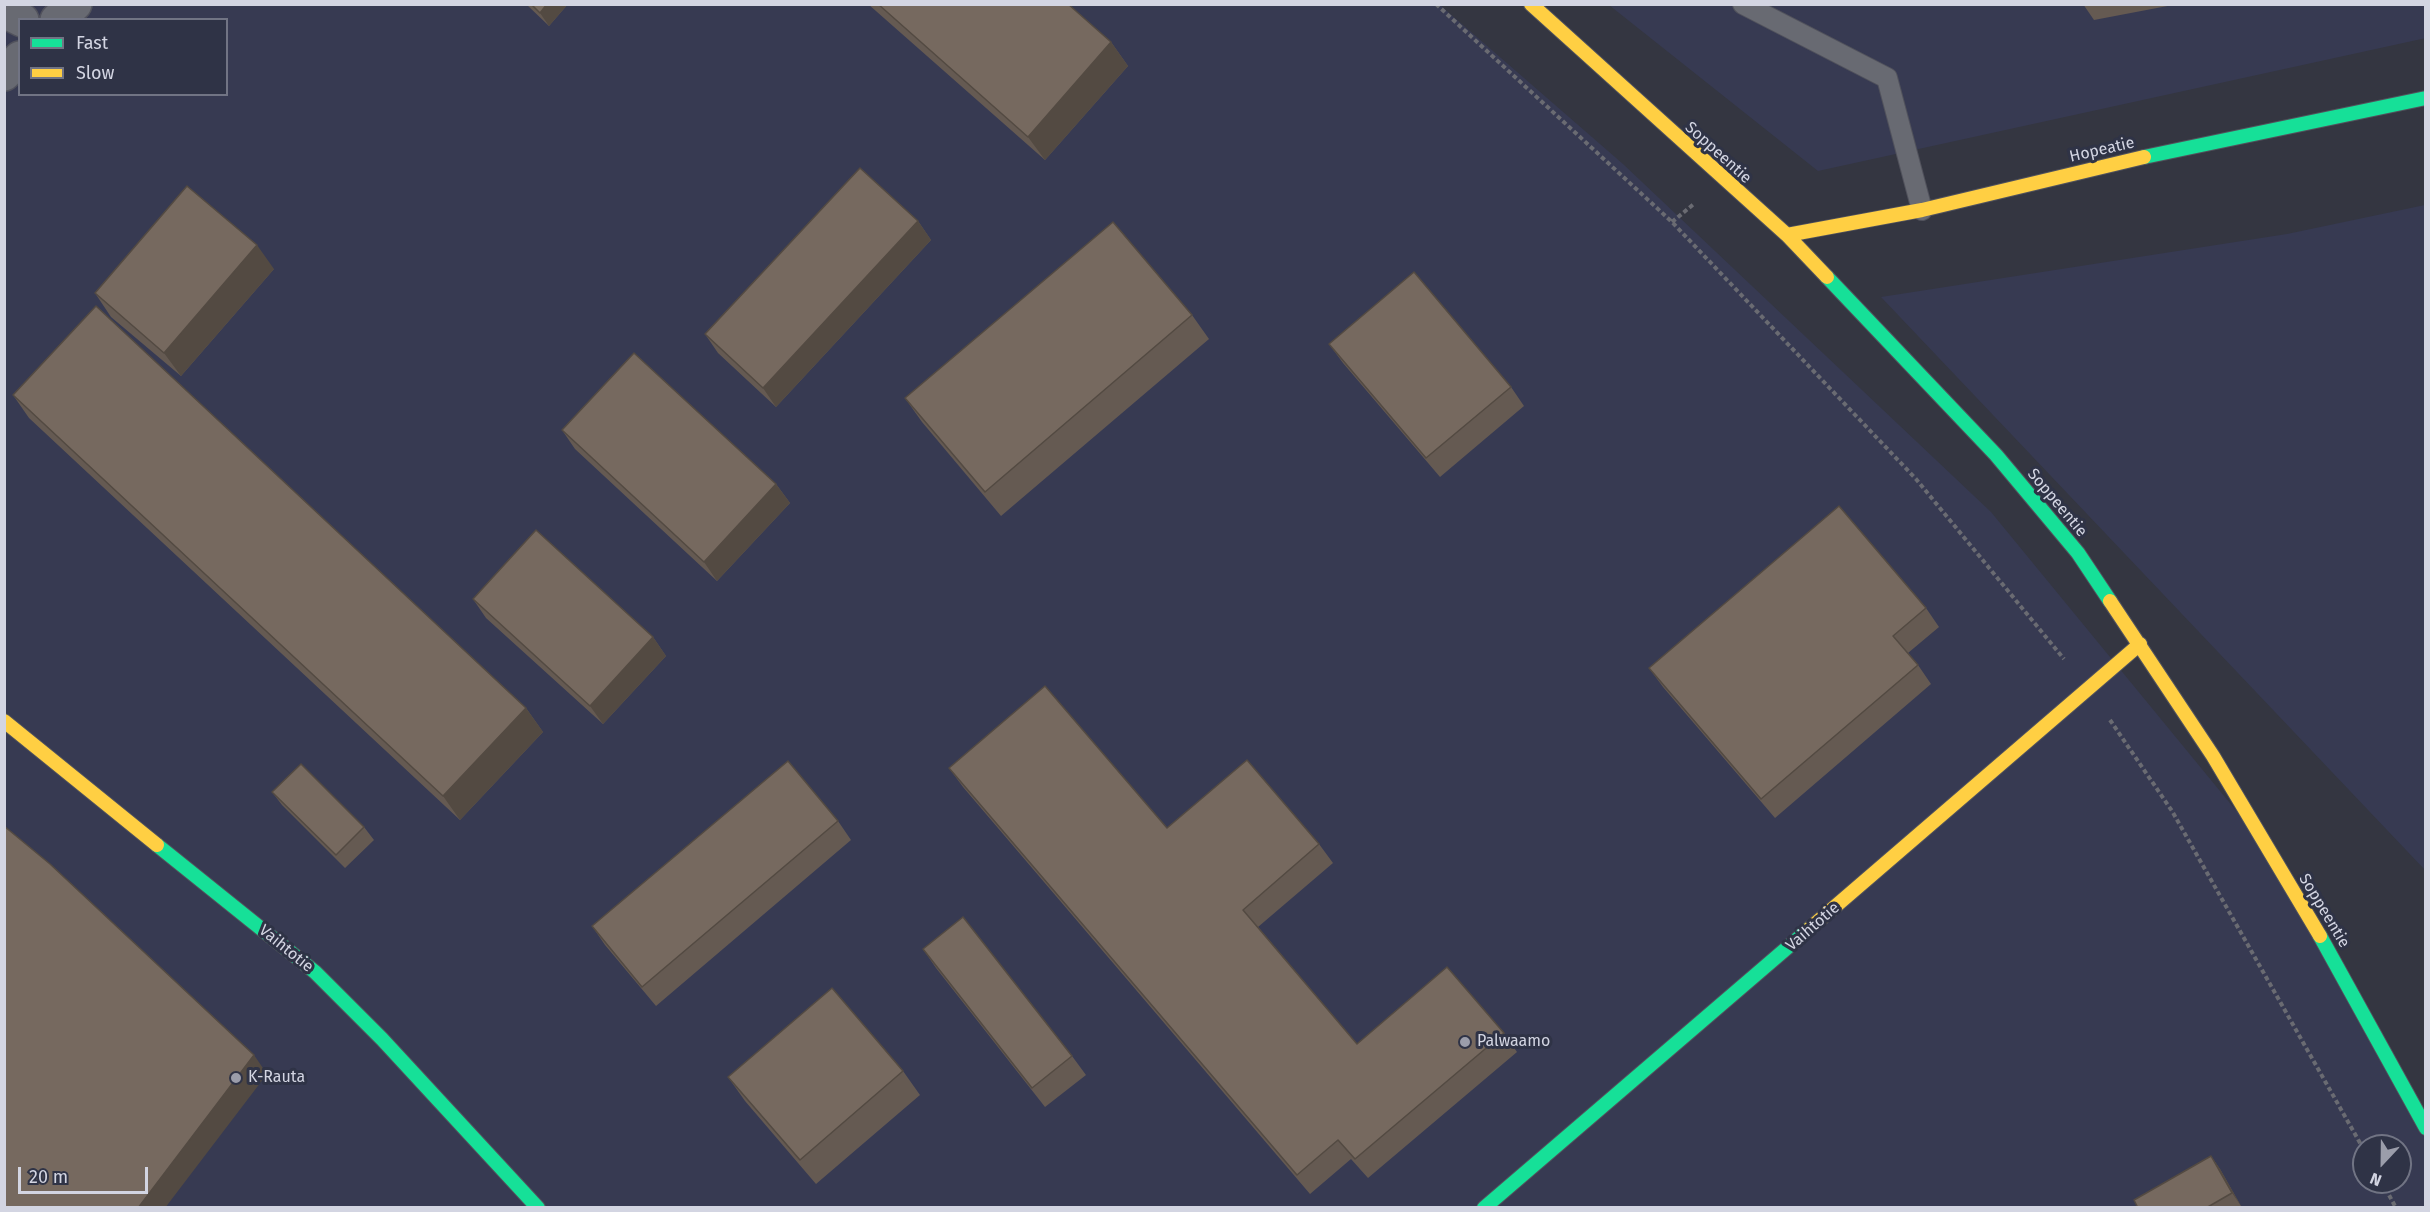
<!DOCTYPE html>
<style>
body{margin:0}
#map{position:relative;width:2430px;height:1212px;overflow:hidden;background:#343641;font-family:"Fira Sans",sans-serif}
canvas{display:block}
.frame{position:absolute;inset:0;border:6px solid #d3d5e2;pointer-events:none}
.legend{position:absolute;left:18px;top:18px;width:210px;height:78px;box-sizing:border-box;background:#2f3346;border:2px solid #717484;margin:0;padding:8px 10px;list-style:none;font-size:18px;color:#d3d5e2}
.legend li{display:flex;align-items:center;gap:12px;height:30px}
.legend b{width:30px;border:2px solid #717484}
.north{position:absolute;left:2352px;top:1134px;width:60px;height:60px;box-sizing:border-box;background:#2f3346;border:2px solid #717484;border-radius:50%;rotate:202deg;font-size:16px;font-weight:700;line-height:24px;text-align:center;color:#d3d5e2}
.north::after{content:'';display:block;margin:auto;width:21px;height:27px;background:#9b9daa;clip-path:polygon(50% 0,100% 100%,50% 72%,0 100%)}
.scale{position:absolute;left:18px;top:1167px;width:130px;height:27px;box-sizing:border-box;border:3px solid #d3d5e2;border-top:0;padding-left:8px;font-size:18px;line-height:21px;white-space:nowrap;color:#d3d5e2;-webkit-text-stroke:4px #2f3346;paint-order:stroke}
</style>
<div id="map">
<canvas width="2430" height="1212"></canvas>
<div class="frame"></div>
<ul class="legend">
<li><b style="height:8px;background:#16e098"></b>Fast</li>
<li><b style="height:8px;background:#ffcf43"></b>Slow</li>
</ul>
<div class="north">N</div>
<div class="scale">20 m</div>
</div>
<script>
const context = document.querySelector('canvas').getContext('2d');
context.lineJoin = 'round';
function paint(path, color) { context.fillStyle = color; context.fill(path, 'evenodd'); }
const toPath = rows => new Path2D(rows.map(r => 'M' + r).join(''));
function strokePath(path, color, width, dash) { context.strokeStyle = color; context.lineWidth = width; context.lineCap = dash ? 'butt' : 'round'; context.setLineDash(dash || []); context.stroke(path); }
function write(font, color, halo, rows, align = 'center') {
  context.font = font + ' "Fira Sans",sans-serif'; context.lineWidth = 6; context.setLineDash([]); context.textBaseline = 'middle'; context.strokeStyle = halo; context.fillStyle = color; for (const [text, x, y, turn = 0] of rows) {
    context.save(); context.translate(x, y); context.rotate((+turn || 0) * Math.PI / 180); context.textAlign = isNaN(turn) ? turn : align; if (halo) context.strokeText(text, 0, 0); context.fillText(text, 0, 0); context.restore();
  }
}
const built = toPath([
 [5,4,1440,5,1623,164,1991,512,2302,891,2426,1131,2425,1208,5,1208],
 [20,20,226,20,226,94,20,94],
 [2364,1146,2400,1146,2400,1182,2364,1182],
 [2425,4,2426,38,1818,171,1609,5],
 [2425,205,2426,205,2425,870,1881,297,2287,234]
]);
const path = toPath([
 [1436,4,1672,222,1916,479,2064,659],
 [1672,222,1695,203],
 [2110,720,2172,811,2364,1150],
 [2382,1182,2396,1208]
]);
const lane = toPath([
 [1743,4,1887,78,1922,210]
]);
const street = toPath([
 [4,11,22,20],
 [57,20,75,4],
 [4,74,20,58]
]);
const fast = toPath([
 [2144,157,2426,98],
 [1827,277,1996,455,2078,553,2110,601],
 [157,845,315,972,382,1039,538,1208],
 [2320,936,2426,1128],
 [1484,1208,1809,929]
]);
const slow = toPath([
 [1531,4,1787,235,1827,277],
 [1787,235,1922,210,2144,157],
 [2110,601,2213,756,2320,936],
 [4,721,157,845],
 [1809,929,2140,644]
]);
const wall = toPath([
 [526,4,568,4,549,26],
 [868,4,1068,4,1111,42,1128,66,1045,160],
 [2083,4,2178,4,2094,20],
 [918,221,931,240,776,407,718,353,705,334],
 [274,269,181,376,111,317,95,293],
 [1192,315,1209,339,1001,516,922,422,905,398],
 [1329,344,1511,387,1524,406,1440,477,1343,363],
 [13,395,526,708,543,732,460,820,29,418],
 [562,430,776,484,790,503,717,581,575,449],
 [473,599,653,637,666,656,603,724,486,618],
 [1926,608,1939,627,1908,653,1918,665,1931,684,1775,818,1663,687,1649,668],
 [949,768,1167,828,1319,844,1333,863,1258,927,1357,1044,1504,1033,1517,1052,1368,1178,1351,1159,1310,1194,963,787],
 [272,792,364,827,374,840,345,868,282,805],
 [838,821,851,840,656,1006,605,945,592,926],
 [923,949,1072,1056,1086,1075,1045,1107,936,968],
 [903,1071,920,1095,816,1184,745,1101,728,1077],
 [2211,1156,2220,1169,2241,1206,2239,1208,2138,1208]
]);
const shadedWall = toPath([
 [547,4,568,4,549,26,540,13],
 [1111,42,1128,66,1045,160,1028,137],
 [918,221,931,240,776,407,763,388],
 [257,245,274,269,181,376,164,353],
 [776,484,790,503,717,581,704,562],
 [653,637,666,656,603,724,590,706],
 [526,708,543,732,460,820,443,796],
 [254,1055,267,1074,165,1208,138,1208],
 [2211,1156,2220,1169,2241,1206,2232,1193]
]);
const building = toPath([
 [531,4,547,4,540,13,531,4],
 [878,4,1068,4,1111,42,1028,137,878,4],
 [860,168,918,221,763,388,705,334,860,168],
 [187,186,257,245,164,353,95,293,187,186],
 [1113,222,1192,315,985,492,905,398,1113,222],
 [1414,272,1511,387,1426,458,1329,344,1414,272],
 [96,306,526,708,443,796,13,395,96,306],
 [634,353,776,484,704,562,562,430,634,353],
 [1839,506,1926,608,1893,636,1918,665,1761,799,1649,668,1839,506],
 [536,530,653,637,590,706,473,599,536,530],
 [1045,686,1167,828,1247,760,1319,844,1243,910,1357,1044,1447,967,1504,1033,1355,1159,1338,1140,1297,1175,949,768,1045,686],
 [788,761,838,821,642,987,592,926,788,761],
 [301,764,364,827,336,855,272,792,301,764],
 [4,826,50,864,254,1055,138,1208,4,1208,4,826],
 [963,917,1072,1056,1032,1088,923,949,963,917],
 [832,988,903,1071,800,1160,728,1077,832,988],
 [2211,1156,2232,1193,2206,1208,2138,1208,2134,1200,2211,1156]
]);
const markers = [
 [1465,1042,6,"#9b9daa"],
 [236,1078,6,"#9b9daa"]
];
const streetNames = [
 ["Hopeatie",2102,150,-13],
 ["Soppeentie",1718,153,42],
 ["Soppeentie",2057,503,50],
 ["Soppeentie",2324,911,59],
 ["Vaihtotie",1813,927,-41],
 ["Vaihtotie",286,949,39]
];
const poiNames = [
 ["Palwaamo",1477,1042],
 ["K-Rauta",248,1078]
];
paint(built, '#373a52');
strokePath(lane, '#51525c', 22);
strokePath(street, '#51525c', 36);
strokePath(fast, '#51525c', 16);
strokePath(slow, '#51525c', 16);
strokePath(path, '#6a6b72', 4, [4.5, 3]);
strokePath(lane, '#686a72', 20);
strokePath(street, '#686a72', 33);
strokePath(fast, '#16e098', 14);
strokePath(slow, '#ffcf43', 14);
paint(wall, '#655a52');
paint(shadedWall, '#534a42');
paint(building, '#76695f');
strokePath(building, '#534a42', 1.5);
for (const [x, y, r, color] of markers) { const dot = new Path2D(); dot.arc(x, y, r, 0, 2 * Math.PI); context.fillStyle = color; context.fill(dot); strokePath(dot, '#2f3346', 2); }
write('16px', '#d3d5e2', '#2f3346', streetNames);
write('16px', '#d3d5e2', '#2f3346', poiNames, 'left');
</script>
